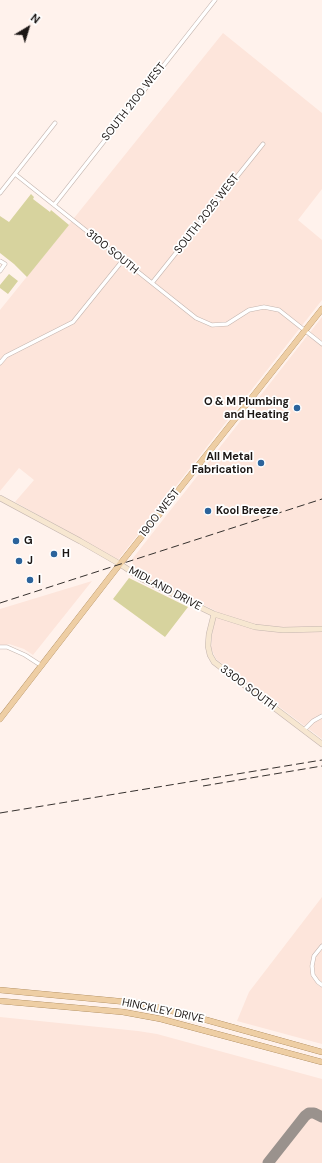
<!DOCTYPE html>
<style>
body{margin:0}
#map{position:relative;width:322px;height:1163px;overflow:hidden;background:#fff2ec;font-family:"DM Sans",sans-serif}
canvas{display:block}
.north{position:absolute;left:8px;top:8px;width:40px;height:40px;-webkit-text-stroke:3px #fff;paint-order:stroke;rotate:38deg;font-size:11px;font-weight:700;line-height:16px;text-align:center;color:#1c1715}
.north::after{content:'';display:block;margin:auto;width:14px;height:18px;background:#1c1715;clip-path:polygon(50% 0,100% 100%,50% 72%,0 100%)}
</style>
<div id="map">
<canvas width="322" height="1163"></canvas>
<div class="north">N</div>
</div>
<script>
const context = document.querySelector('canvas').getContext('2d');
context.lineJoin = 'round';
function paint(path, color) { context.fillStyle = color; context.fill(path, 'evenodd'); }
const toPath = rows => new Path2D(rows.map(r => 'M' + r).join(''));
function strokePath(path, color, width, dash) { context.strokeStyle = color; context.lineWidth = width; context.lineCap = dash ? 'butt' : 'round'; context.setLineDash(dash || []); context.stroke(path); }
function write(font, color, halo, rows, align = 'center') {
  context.font = font + ' "DM Sans",sans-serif'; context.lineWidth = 3.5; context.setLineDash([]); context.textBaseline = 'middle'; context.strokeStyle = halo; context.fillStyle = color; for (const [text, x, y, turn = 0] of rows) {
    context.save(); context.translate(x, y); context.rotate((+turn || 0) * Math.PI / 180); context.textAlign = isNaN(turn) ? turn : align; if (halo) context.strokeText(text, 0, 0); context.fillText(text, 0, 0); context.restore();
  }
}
const built = toPath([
 [223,33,322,113,322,189,298,220,322,240,322,300,118,560,15,502,34,480,19,468,0,491,0,310],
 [322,317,322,739,216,659,211,648,212,634,216,611,144,576,132,568,133,558],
 [92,581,33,655,24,649,9,644,0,649,0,609],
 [322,897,322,1044,237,1021,249,992],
 [0,1017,138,1031,157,1034,322,1079,322,1163,0,1163]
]);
const green = toPath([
 [31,194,34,197,33,199,50,212,51,210,69,225,27,277,14,264,0,253,0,216,9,222],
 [9,274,18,281,8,294,0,288,0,285],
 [129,578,188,607,165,637,113,599]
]);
const taxiway = toPath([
 [268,1163,305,1116,309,1113,314,1113,322,1117]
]);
const street = toPath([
 [15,174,196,318,212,325,227,324,249,310,264,307,279,310,322,344],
 [0,193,55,123],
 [54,205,215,0],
 [0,261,5,264,0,271],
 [152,283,263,144],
 [0,363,6,356,73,322,123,260],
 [0,647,7,647,25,655,42,666],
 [304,730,313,721,322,716],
 [322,946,314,956,312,966,313,975,318,982,322,985]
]);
const secondary = toPath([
 [0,498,80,541,120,564,142,579,214,614,255,627,283,630,322,629],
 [214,614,209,634,208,646,210,655,214,662,322,744]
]);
const primary = toPath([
 [0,719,120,564,322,309],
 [0,990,138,1003,185,1014,322,1052],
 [0,1001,123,1012,161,1019,322,1062]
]);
const rail = toPath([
 [0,603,322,499],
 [203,786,322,766],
 [0,813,322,760]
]);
const markers = [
 [297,408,4,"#2b639b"],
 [261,463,4,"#2b639b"],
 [208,511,4,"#2b639b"],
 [16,541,4,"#2b639b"],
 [54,554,4,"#2b639b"],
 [19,561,4,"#2b639b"],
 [30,580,4,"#2b639b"]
];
const streetNames = [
 ["SOUTH 2100 WEST",134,102,-52],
 ["SOUTH 2025 WEST",207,214,-52],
 ["3100 SOUTH",112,252,39],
 ["1900 WEST",160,513,-52],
 ["MIDLAND DRIVE",165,589,28],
 ["3300 SOUTH",248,688,37],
 ["HINCKLEY DRIVE",163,1011,12]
];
const poiNames = [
 ["O & M Plumbing",289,402,"right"],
 ["and Heating",289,415,"right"],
 ["All Metal",253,457,"right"],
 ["Fabrication",253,470,"right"],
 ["Kool Breeze",216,511],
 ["G",24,541],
 ["H",62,554],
 ["J",27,561],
 ["I",38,580]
];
paint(built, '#fde5db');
paint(green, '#d7d39e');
strokePath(taxiway, '#9a928d', 11);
strokePath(street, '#c4b5af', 4.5);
strokePath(secondary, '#c4b5af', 6);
strokePath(primary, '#9d794a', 6);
strokePath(street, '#fff', 3.5);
strokePath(secondary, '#f7e7d1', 5);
strokePath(primary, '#eecea4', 5.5);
strokePath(rail, '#36312e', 1, [8, 4]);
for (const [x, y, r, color] of markers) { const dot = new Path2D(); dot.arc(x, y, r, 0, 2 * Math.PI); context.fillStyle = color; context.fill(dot); strokePath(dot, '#fff', 1.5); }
write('11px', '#1c1715', '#fff', streetNames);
write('bold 11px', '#1c1715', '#fff', poiNames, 'left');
</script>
